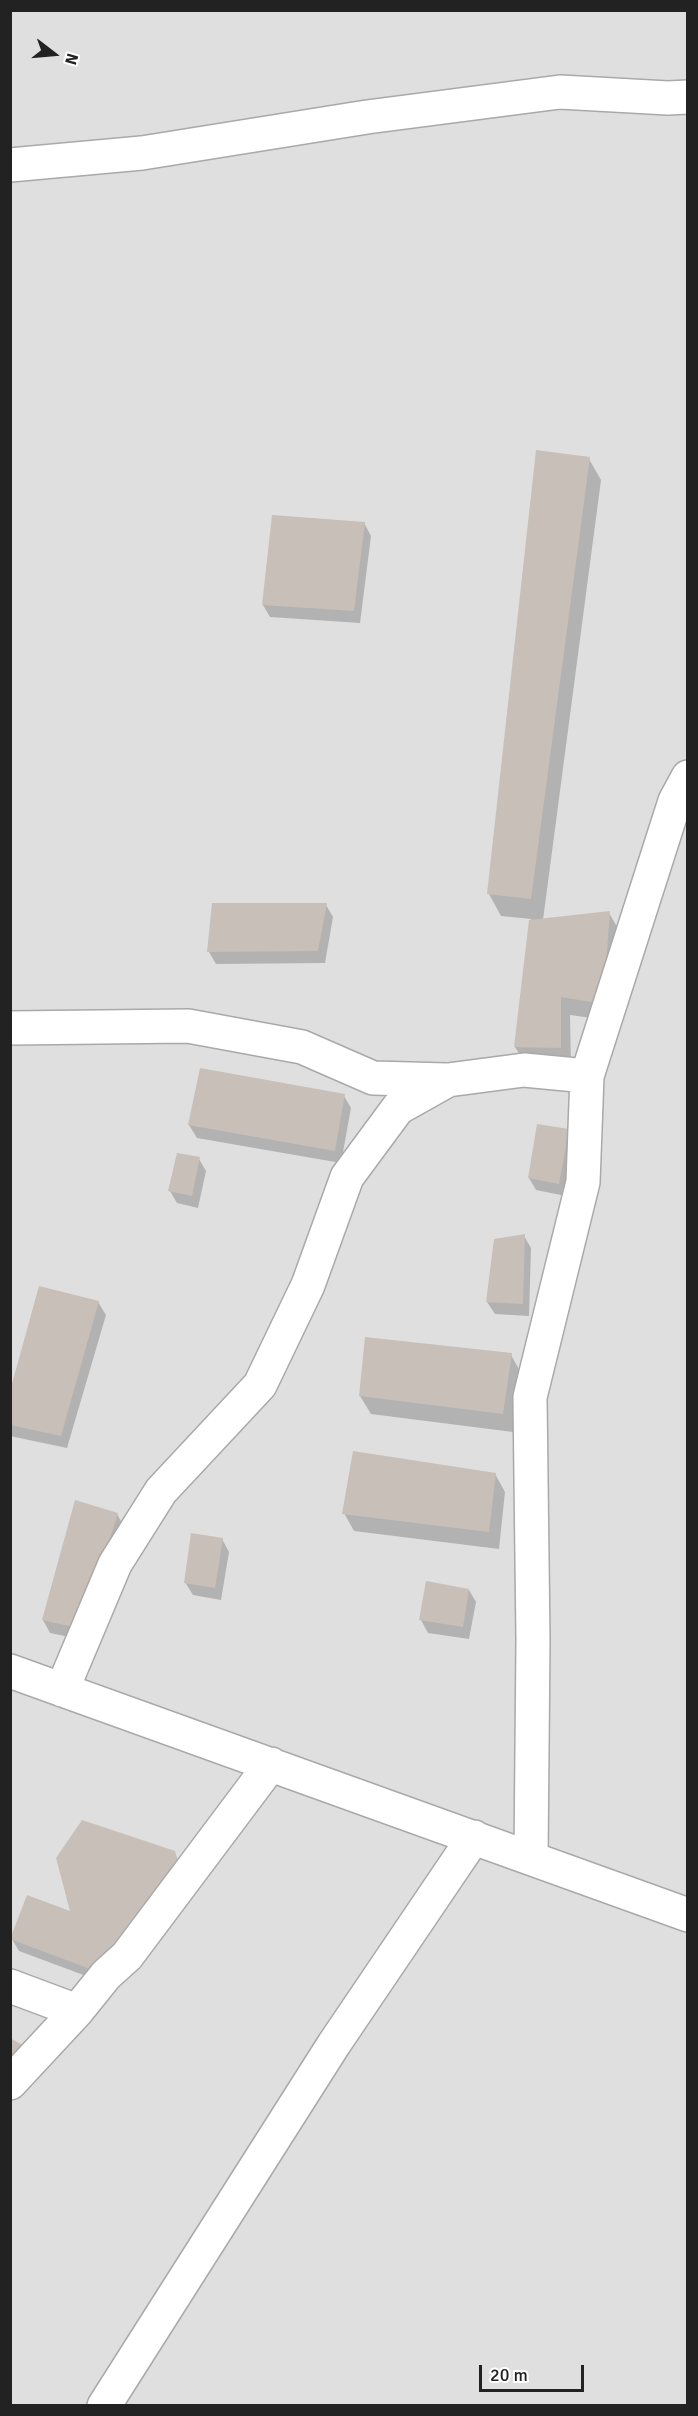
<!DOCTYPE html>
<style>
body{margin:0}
#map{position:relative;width:698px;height:2416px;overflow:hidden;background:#f2efe9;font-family:Signika,sans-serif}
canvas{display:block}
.frame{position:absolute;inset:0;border:12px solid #222;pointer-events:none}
.north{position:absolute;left:24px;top:24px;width:60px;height:60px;-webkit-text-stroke:4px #fff;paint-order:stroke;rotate:106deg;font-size:16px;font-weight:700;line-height:24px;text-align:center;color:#222}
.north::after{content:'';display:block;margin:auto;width:21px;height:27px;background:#222;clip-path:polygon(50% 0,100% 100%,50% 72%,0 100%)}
.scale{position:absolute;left:479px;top:2365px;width:105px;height:27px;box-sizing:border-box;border:3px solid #222;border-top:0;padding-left:8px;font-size:18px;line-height:21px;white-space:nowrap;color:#222;-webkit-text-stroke:4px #fff;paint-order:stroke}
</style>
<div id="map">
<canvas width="698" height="2416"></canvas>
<div class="frame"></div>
<div class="north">N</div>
<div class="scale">20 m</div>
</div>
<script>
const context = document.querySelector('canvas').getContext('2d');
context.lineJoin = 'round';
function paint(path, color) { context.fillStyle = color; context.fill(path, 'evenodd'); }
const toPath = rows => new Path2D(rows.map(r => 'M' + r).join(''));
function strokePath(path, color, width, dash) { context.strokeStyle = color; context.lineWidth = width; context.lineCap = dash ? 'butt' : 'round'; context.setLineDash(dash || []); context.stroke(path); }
const residential = toPath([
 [11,11,687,11,687,2405,11,2405]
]);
const shadow = toPath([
 [589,459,601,480,543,920,609,913,619,930,613,1021,570,1015,571,1065,526,1064,515,1047,531,919,501,916,489,894],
 [364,523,371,536,360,623,270,617,263,605],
 [326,905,333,917,325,963,216,964,209,952],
 [344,1096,351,1108,341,1163,197,1138,189,1125],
 [568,1130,575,1143,566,1196,536,1190,529,1178],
 [199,1159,206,1171,198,1208,177,1203,170,1191],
 [524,1236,531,1248,529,1316,495,1314,487,1302],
 [98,1302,106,1315,67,1448,10,1436,10,1397],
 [511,1355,521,1373,513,1432,371,1414,360,1396],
 [495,1474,505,1492,499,1549,354,1531,344,1513],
 [117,1514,124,1527,89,1641,50,1633,43,1620],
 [222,1539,229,1552,221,1600,193,1595,185,1582],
 [469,1590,476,1602,469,1639,428,1633,421,1620],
 [174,1853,182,1866,113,1986,19,1951,12,1939,72,1913]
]);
const building = toPath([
 [536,450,590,457,531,899,487,894],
 [272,515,365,522,354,611,262,605],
 [212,903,327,903,318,951,207,952],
 [610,911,603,1004,561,997,561,1048,514,1047,529,920],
 [200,1068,345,1094,335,1151,188,1125],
 [537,1124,569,1129,559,1184,528,1178],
 [177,1153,200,1157,192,1196,168,1191],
 [525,1234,523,1304,486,1302,494,1239],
 [39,1286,99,1301,61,1436,10,1425,10,1391],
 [365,1337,512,1353,503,1414,359,1396],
 [353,1451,496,1473,489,1532,342,1514],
 [75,1500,118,1513,82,1629,42,1620],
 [191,1533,223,1538,215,1588,184,1583],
 [426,1581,469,1589,463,1627,419,1620],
 [82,1820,175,1851,179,1866,106,1975,10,1939,27,1895,70,1911,56,1858],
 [10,2038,24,2046,10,2067]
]);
const minor = toPath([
 [10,165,142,153,367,117,560,92,668,98,688,97],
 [10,1028,188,1026,302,1047,373,1078,446,1080],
 [10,1671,688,1915],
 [62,1690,115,1564,161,1491,260,1385,308,1285,347,1177,398,1108,448,1080,524,1070,587,1076],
 [531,1858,533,1640,530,1397,583,1182,587,1076,675,801,688,777],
 [10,1986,77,2011],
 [10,2083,77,2011,106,1975,127,1956,271,1764],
 [104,2406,334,2044,474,1837]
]);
paint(residential, '#e0dfdf');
paint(shadow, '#0003');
paint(building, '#c7bfb8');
strokePath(minor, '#a9a9a9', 36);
strokePath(minor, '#fff', 33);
</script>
